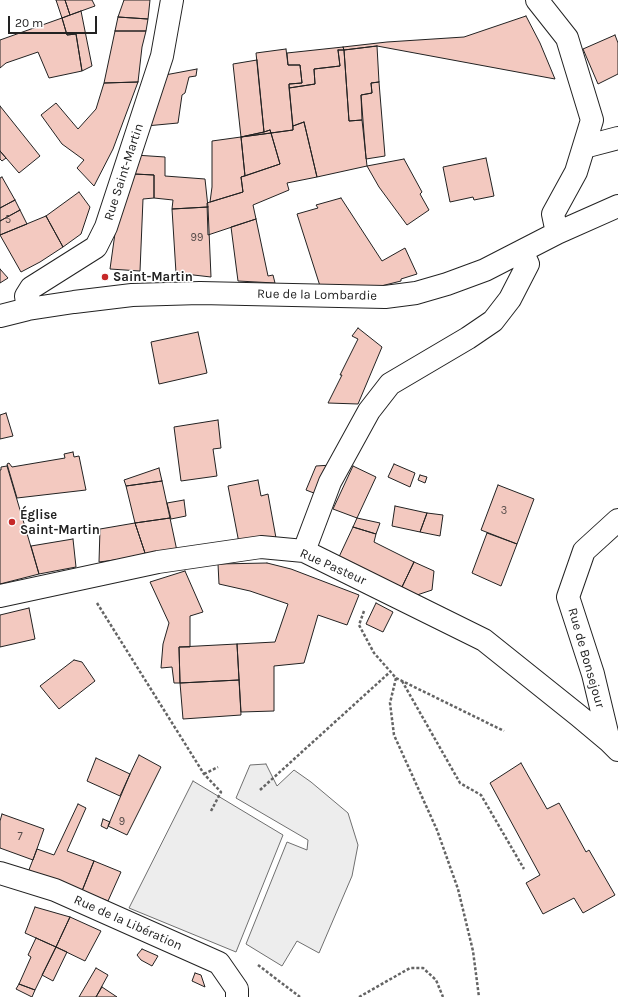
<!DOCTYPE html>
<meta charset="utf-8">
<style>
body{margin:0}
#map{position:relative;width:618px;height:997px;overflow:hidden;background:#fff;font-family:Karla,sans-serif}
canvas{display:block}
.scale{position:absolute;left:8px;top:16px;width:89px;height:18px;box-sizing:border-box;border:2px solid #222;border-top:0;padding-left:5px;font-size:12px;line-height:14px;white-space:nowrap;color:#222;-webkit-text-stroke:3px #fff;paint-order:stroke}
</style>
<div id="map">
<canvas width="618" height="997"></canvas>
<div class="scale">20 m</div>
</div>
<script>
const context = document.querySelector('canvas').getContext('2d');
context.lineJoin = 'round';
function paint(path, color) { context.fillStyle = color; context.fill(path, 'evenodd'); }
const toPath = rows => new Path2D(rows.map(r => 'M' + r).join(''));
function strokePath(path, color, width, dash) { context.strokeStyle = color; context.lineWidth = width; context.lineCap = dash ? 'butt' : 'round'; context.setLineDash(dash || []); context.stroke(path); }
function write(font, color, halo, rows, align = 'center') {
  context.font = font + ' Karla,sans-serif'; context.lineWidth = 3; context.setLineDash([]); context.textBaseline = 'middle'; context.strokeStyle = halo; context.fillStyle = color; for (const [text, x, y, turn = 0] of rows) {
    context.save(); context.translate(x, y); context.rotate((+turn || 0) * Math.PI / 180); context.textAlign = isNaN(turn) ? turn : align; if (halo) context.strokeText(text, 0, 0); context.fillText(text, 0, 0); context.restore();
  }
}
const parking = toPath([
 [266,764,277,786,294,770,311,782,348,813,358,845,352,876,319,953,297,941,282,966,246,944,287,842,307,850,308,840,236,798,250,765,266,764],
 [193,781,283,835,236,952,129,908,193,781]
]);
const building = toPath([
 [56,0,65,0,70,15,62,18,56,0],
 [65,0,92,0,95,6,70,15,65,0],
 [124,0,150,0,148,19,118,17,124,0],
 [81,11,92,66,82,71,76,34,67,35,62,18,81,11],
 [526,16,540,43,555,79,377,46,344,50,343,47,387,42,464,37,526,16],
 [118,17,148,19,146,31,115,31,118,17],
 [62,18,67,35,76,34,82,71,49,78,38,52,6,63,0,68,0,40,62,18],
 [115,31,146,31,142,47,138,82,104,83,115,31],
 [615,35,618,43,618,74,598,84,583,49,615,35],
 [377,46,379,82,371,83,372,93,361,95,362,120,349,121,344,50,377,46],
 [343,47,344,50,338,50,340,66,314,69,315,84,289,88,289,84,302,83,300,65,288,65,287,53,343,47],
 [286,49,288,65,300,65,302,83,289,84,293,130,271,133,270,130,264,132,256,53,286,49],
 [338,50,344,50,349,121,362,120,367,166,317,177,304,122,293,126,289,88,315,84,314,69,340,66,338,50],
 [257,60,264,132,241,137,233,64,257,60],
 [197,69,196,76,189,77,185,93,182,95,178,123,146,126,165,75,197,69],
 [138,82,113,149,94,186,77,168,84,160,62,144,41,115,56,103,78,129,96,109,104,83,138,82],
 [379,82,385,156,366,159,361,95,372,93,371,83,379,82],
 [0,106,40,156,19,173,0,151,0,106],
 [304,122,317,177,287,183,289,190,253,205,256,219,208,235,207,203,243,192,241,177,280,164,271,133,293,130,293,126,304,122],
 [270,130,271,133,241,137,264,132,270,130],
 [271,133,280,164,245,176,241,137,271,133],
 [241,137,245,176,241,177,243,192,210,202,212,187,212,141,241,137],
 [0,151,6,158,2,161,0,159,0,151],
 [135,155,165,157,165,176,205,179,208,207,172,209,173,200,154,198,154,175,134,174,135,155],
 [486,158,494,196,474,200,473,197,450,202,443,167,486,158],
 [404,159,422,192,420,194,429,210,407,225,379,187,367,166,404,159],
 [134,174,154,175,154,198,143,199,140,271,110,269,117,219,134,174],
 [2,177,15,200,0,208,0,178,2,177],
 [79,192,90,207,81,234,63,247,46,216,79,192],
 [341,198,382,261,405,248,417,274,401,279,401,281,377,287,320,286,297,214,318,208,316,205,341,198],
 [15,200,20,210,0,221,0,208,15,200],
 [208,207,211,277,176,273,172,209,208,207],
 [20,210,27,224,0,235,0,221,20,210],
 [46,216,63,247,40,262,21,272,0,235,46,216],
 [256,219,268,276,273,275,275,283,238,281,231,227,256,219],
 [0,269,8,278,0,283,0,269],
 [358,328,382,347,358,404,328,403,342,375,340,375,358,339,352,336,358,328],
 [198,332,207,373,159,384,151,342,198,332],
 [6,413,13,436,0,439,0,415,6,413],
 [218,420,221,448,213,449,217,476,181,481,174,427,218,420],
 [73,452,74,457,79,456,86,490,17,498,7,464,9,463,12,467,65,458,64,454,73,452],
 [394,464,415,473,410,487,388,477,394,464],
 [332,465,319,495,306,490,316,466,332,465],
 [7,466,39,574,0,584,0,470,1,470,1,467,7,466],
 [353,466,376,477,357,518,333,509,353,466],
 [159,468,162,481,126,486,124,480,159,468],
 [420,475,427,477,425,483,418,480,420,475],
 [258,480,261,496,268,494,276,538,239,543,228,486,258,480],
 [162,481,170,518,135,523,126,486,162,481],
 [498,485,534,499,517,544,481,530,498,485],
 [184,500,186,516,171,519,167,503,184,500],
 [395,506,427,513,420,532,392,526,395,506],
 [427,513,443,515,440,536,420,532,427,513],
 [170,518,177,551,146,556,135,523,170,518],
 [357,518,380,523,376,534,353,527,357,518],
 [135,523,146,556,99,562,100,529,135,523],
 [353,527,376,534,374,542,414,562,401,589,338,559,353,527],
 [487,533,517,544,501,586,472,573,487,533],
 [73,539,76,567,39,574,31,546,73,539],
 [414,562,434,571,432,590,414,596,401,589,414,562],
 [267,563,291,569,359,595,347,625,318,615,304,663,274,666,274,711,241,712,237,644,275,642,288,604,250,591,219,584,218,564,267,563],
 [185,571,203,612,190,616,190,647,179,647,180,683,174,683,172,667,161,668,163,644,169,623,150,582,185,571],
 [376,603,393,612,383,632,366,624,376,603],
 [29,608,35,639,0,647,0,615,29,608],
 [237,644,239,680,180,683,179,647,237,644],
 [74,660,82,662,95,681,59,709,40,686,74,660],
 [239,680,241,715,183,719,180,683,239,680],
 [139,755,161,767,127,835,108,826,130,774,139,755],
 [96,758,130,774,120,796,87,781,96,758],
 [521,763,547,809,559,803,586,852,589,850,615,895,583,913,574,898,543,914,526,883,540,875,490,783,521,763],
 [78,804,86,808,67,851,94,861,82,891,27,875,37,849,54,855,78,804],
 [2,814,44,829,33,860,0,848,0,821,2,814],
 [103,819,110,822,107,829,101,826,103,819],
 [94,861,121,872,108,901,82,891,94,861],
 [35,907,70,917,56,947,25,933,35,907],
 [70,917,101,931,85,961,56,947,70,917],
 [36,938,56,947,35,990,19,984,31,957,28,955,36,938],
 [56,947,67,952,53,981,42,975,56,947],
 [142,949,158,956,152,966,141,960,137,955,142,949],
 [96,968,108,975,96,997,79,997,96,968],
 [195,973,201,975,205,987,192,981,195,973],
 [19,984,35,990,32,997,16,989,19,984],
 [102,987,117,997,96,997,102,987]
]);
const path = toPath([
 [97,603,204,774,221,792,211,811],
 [364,611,359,625,374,653,396,678,390,703,394,735,437,830,458,889,473,951,479,997],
 [396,678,504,731],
 [402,681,460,783,481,795,524,869],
 [204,774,218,767],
 [260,790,390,672],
 [258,965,300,997],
 [359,997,410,968,423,968,436,980,443,997]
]);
const minor = toPath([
 [537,0,567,38,592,120,576,172,553,214,557,233],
 [584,147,618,138],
 [28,309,26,296,31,288,96,247,106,227,162,56,172,0],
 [0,316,28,309,74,302,132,295,200,293,385,297,416,293,447,284,485,270,557,233,618,206],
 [304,551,330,482,369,411,390,384,468,338,493,321,510,299,528,264,522,251],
 [0,596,158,562,261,547,304,551,484,640,579,716,609,741,618,750],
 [609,741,593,674,568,597,584,551,618,520],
 [0,873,55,890,219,963,237,989,237,997]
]);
const markers = [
 [105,277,4,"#c62828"],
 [12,522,4,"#c62828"]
];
const numberNames = [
 ["5",8,220],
 ["99",197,238],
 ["3",504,511],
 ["9",122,822],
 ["7",20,837]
];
const streetNames = [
 ["Rue Saint-Martin",124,172,-72],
 ["Rue de la Lombardie",317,295,1],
 ["Rue Pasteur",333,567,24],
 ["Rue de Bonsejour",586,658,74],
 ["Rue de la Libération",128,923,24]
];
const poiNames = [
 ["Saint-Martin",113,277],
 ["Église",20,515],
 ["Saint-Martin",20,530]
];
paint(parking, '#ededed');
strokePath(parking, '#6f6f6f', 1);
paint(building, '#f3c9c0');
strokePath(building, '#222', 1);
strokePath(minor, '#222', 24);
strokePath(path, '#646464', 2.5, [3, 2]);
strokePath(minor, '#fff', 22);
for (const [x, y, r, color] of markers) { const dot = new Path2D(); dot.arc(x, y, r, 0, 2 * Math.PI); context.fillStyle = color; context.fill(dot); strokePath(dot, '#fff', 1.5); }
write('11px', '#564c4a', null, numberNames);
write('13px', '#222', '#fff', streetNames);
write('bold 13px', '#222', '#fff', poiNames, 'left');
</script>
